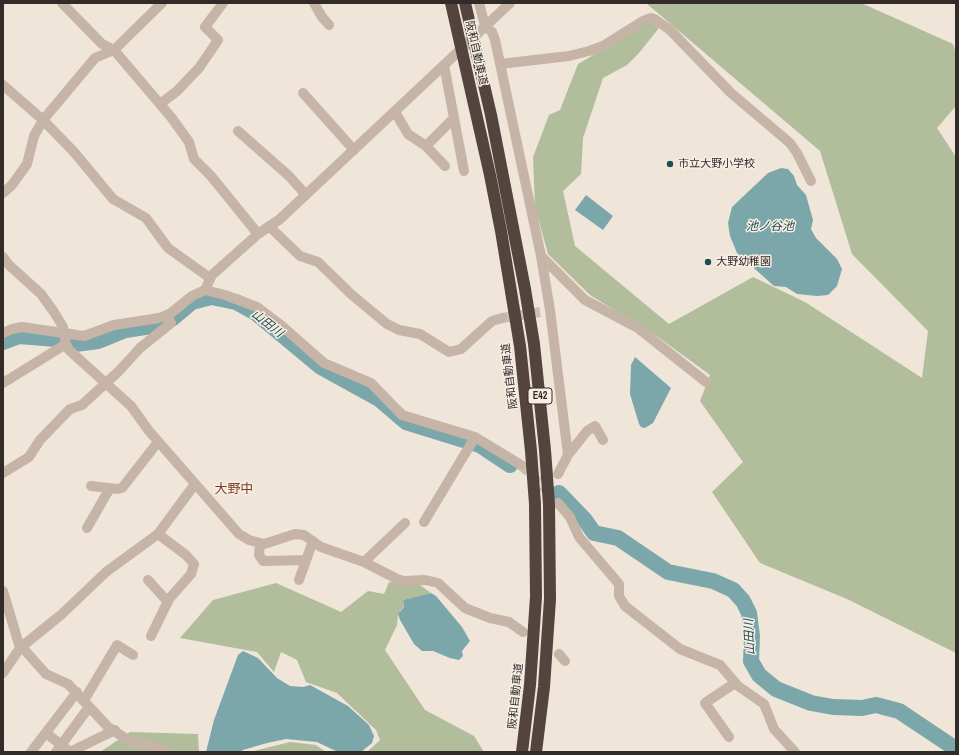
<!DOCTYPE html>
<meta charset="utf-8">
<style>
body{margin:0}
#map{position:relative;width:959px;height:755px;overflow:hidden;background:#efe5d9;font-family:"Archivo Narrow",sans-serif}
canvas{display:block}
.frame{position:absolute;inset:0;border:4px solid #332b27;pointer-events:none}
</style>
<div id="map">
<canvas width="959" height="755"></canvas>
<div class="frame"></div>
</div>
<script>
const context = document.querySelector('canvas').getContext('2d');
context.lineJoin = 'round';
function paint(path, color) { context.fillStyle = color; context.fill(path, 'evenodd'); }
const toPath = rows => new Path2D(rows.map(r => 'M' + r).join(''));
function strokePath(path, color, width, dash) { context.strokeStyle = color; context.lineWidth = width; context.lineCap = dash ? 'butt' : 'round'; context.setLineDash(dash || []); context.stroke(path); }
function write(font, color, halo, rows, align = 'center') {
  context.font = font + ' "Archivo Narrow","Noto Sans JP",sans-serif'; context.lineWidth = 3; context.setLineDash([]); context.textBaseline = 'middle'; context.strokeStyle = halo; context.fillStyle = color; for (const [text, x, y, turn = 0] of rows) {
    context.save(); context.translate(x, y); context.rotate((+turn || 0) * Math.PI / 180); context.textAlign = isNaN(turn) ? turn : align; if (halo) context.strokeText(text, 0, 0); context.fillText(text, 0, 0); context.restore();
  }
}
const green = toPath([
 [646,3,861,3,953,44,956,54,956,106,937,128,956,157,956,653,847,599,760,563,712,492,743,462,700,401,710,375,658,337,590,295,548,254,535,207,533,157,549,115,560,110,578,64,650,22,659,28,639,53,627,65,603,78,583,138,581,174,563,191,575,246,669,324,753,277,805,302,922,378,928,331,852,254,820,151],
 [389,582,420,585,431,593,403,600,404,606,398,614,397,625,385,650,425,710,474,736,484,752,367,752,380,740,376,730,337,693,306,682,297,660,281,652,274,672,257,652,180,638,213,600,276,583,341,612,368,591,384,594],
 [130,732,198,734,199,752,100,752],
 [290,742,316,745,326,752,250,752]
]);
const water = toPath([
 [781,168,788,169,794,176,797,185,806,195,813,220,811,229,816,238,837,259,842,269,837,286,828,295,817,296,797,294,786,287,774,286,737,253,730,236,728,223,732,207,768,173],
 [586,195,613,216,603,230,575,210],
 [635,357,671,388,653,423,645,428,641,427,639,424,630,394,631,365],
 [431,593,436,596,462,627,470,641,462,651,463,656,459,660,450,658,433,651,422,651,414,644,400,620,398,614,404,607,403,600],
 [243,651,258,658,277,678,290,686,303,687,310,685,348,706,369,725,374,736,372,743,361,752,338,752,317,742,286,739,267,743,243,750,240,752,206,752,214,720,238,655]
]);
const river = toPath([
 [3,342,19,336,56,339,75,344,98,341,125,330,159,325,173,318,192,302,211,297,236,302,256,313,321,367,379,399,406,422,480,445,510,465],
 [559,493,585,520,594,533,618,538,668,572,713,581,733,590,743,601,749,613,752,636,751,661,759,675,776,689,811,703,833,707,862,708,876,705,899,711,956,749]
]);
const minorTunnel = toPath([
 [502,318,540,312],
 [521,465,551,494]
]);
const minor = toPath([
 [62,3,102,44,114,50,171,117,189,142,194,159,211,176,258,234],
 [314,3,322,17,329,25],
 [479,3,485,26,492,32,495,40,541,256,550,310,568,455],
 [500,64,569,56,589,51,603,46,643,21,651,18,656,20,670,30,731,93,790,143,797,153,811,181],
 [444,65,464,171],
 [3,85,43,120,74,152,113,199,146,218,168,248,210,278],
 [303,93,354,150],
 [160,104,177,91,199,68,218,40,205,27,223,3],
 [395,112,408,134,426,146,445,166],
 [238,131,289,176,306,195],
 [426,146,454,118],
 [3,193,12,185,27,164,34,136,43,120,95,58,114,50,162,3],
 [270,227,300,256,318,262,352,295,387,324,399,330,420,334,449,352,461,349,492,321,502,318],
 [541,256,585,300,638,328,706,382],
 [3,257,9,265,41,294,54,312,63,327,66,344,69,350,131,406,149,431,239,534,249,540,264,544,295,534,304,535,321,547,364,562,397,579,404,581,425,580,438,583,465,608,490,618,509,622,523,632],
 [205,290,225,295,257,307,282,326,324,363,371,383,402,415,475,437,521,465],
 [3,333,12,329,22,327,84,336,114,325,159,318,171,313,192,296,205,290,212,275,258,234,280,219,510,3],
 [3,383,66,344],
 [3,473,29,457,40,440,70,409,82,405,119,371,140,348,171,323,166,316],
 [558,474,568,455,587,431,595,426,603,440],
 [91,486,118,489,122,488,158,442],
 [558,503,570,517,579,537,619,584,619,596,625,606,680,649,720,665,738,686,764,704,774,729,795,752],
 [424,522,475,437],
 [87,528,110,488],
 [260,543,259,555,263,561,306,560],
 [364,562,405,523],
 [148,580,168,602],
 [299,580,313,541],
 [3,591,20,648],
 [151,636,169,599,191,574,194,564,186,555,158,534],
 [22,647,46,674,68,684,108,727,131,742,147,744,168,752],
 [559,654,565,661],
 [3,673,20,648,62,614,106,572,158,534,195,484],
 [82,699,86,697,117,645,133,655],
 [46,733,70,752,115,730],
 [729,737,705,703,735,683],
 [31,752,77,692],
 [56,752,89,707]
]);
const highway = toPath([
 [451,3,490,175,501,231,520,346,531,451,535,504,536,597,530,685,522,752],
 [465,3,491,115,525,289,534,344,545,450,549,504,550,599,544,687,536,752]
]);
const markers = [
 [670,164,4,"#204d51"],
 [708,262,4,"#204d51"]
];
const shields = [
 [540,396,24]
];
const shieldNames = [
 ["E42",540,396]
];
const streetNames = [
 ["阪和自動車道",476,53,77],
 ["阪和自動車道",510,376,-97],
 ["阪和自動車道",516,696,-84]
];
const poiNames = [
 ["市立大野小学校",678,164],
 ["大野幼稚園",716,262]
];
const waterNames = [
 ["池ノ谷池",770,227],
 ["山田川",267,324,38],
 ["山田川",750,637,-93]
];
const quarterNames = [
 ["大野中",234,490]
];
paint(green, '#b1bd9b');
paint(water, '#7ba7aa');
strokePath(river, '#7ba7aa', 16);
strokePath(minorTunnel, '#c9c0b5', 10, [10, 5]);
strokePath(minor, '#c6b5a7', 10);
strokePath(highway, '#53453e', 12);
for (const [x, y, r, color] of markers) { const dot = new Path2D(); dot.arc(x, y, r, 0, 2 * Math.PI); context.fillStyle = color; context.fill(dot); strokePath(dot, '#f7efe5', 1.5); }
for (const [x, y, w] of shields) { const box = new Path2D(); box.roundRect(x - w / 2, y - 8, w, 16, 3); context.fillStyle = '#f7efe5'; context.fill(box); strokePath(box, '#332b27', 1); }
write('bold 10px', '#332b27', null, shieldNames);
write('11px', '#332b27', '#f7efe5', streetNames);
write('11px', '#332b27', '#f7efe5', poiNames, 'left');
write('italic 12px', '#204d51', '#f7efe5', waterNames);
write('13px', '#7b3b26', '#f7efe5', quarterNames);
</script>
